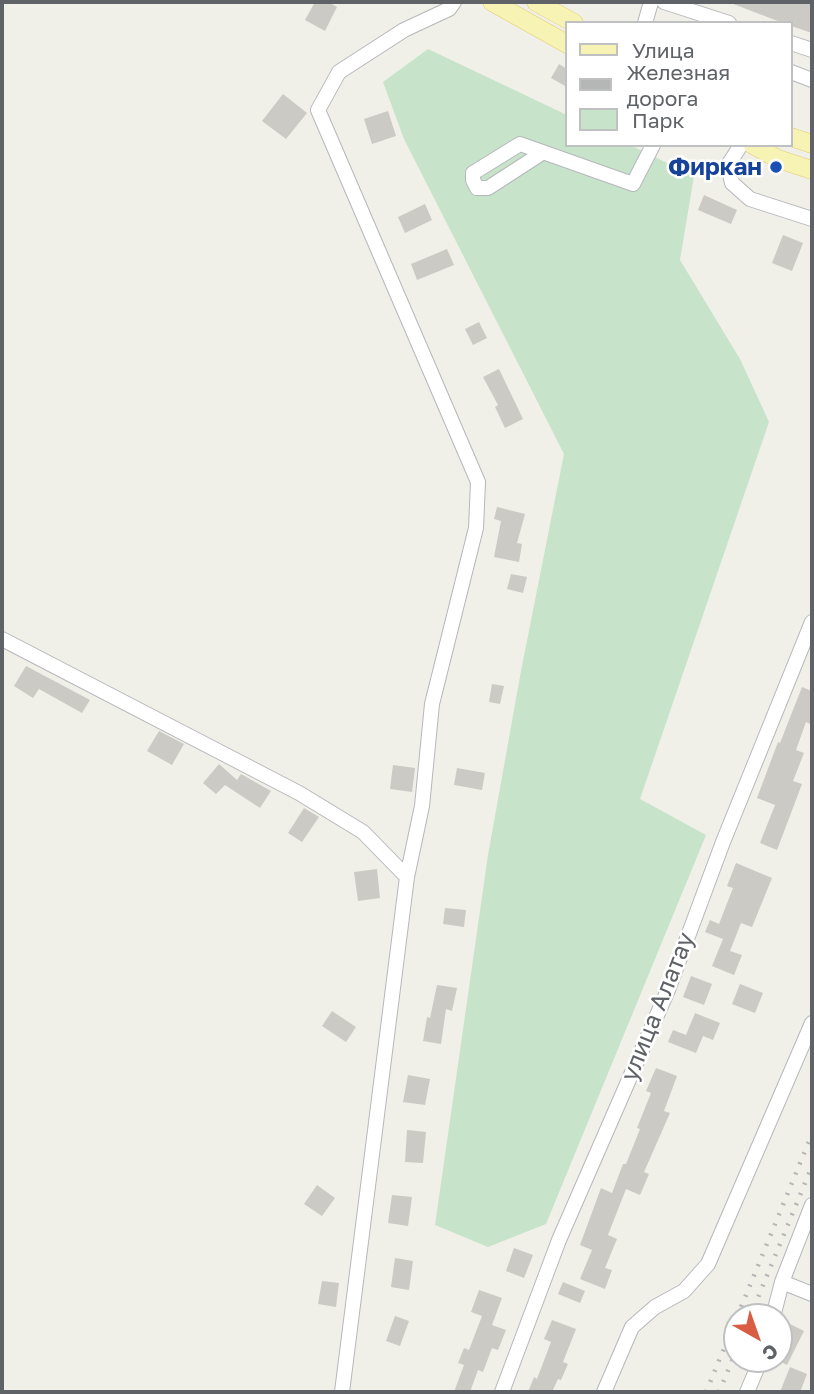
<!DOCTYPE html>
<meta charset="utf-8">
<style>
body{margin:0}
#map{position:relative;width:814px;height:1394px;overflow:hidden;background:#f0efe8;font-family:"Golos Text",sans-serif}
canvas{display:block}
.frame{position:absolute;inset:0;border:4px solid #5f6266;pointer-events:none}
.legend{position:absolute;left:565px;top:21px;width:228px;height:126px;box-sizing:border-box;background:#fff;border:2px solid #bfc0c2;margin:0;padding:9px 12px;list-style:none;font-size:21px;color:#5f6266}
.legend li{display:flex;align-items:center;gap:14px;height:35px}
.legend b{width:35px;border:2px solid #bfc0c2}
.north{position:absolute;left:723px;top:1303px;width:70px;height:70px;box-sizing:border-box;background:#fff;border:2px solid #bfc0c2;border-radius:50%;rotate:140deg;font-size:19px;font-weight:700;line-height:28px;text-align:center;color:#5f6266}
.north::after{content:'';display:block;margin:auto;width:24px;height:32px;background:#d95d45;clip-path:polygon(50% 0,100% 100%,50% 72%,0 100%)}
</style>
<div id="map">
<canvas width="814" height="1394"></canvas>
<div class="frame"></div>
<ul class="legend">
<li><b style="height:9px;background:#f7f3b5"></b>Улица</li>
<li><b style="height:9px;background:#b5b6b6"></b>Железная дорога</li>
<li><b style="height:19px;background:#c7e4ca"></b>Парк</li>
</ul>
<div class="north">С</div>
</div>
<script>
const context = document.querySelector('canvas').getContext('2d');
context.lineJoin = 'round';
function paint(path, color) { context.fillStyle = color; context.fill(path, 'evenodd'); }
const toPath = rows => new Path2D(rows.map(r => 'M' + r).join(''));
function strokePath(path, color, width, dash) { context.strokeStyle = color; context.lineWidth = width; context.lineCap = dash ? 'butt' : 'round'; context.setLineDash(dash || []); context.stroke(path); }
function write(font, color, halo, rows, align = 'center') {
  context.font = font + ' "Golos Text",sans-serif'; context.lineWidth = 5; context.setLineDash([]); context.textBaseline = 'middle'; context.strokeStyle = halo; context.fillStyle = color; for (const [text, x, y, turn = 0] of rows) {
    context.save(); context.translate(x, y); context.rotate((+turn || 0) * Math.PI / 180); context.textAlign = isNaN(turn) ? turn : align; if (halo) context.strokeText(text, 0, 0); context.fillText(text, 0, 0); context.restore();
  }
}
const green = toPath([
 [428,49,567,115,567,145,630,145,694,176,680,260,740,359,769,422,640,799,706,835,546,1224,488,1247,435,1225,488,855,521,671,564,454,404,139,383,82]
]);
const building = toPath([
 [315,2,328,2,337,7,325,31,305,20],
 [728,2,812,2,812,33,791,26,791,23,783,23],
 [559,64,567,69,567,87,551,78],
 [283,94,307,113,286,139,262,121],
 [388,111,396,136,372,144,364,119],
 [704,195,737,210,731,224,698,210],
 [425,204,432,220,405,233,398,217],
 [783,235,803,243,792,271,772,263],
 [447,249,454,265,417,280,411,264],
 [479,322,487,338,473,345,465,329],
 [499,369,523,419,505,428,495,407,498,405,483,377],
 [497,507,525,514,517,543,522,544,519,562,494,557,501,521,494,519],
 [511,574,527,577,523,593,507,589],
 [26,666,90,700,82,713,39,689,33,698,14,686],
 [492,684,504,686,500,704,489,702],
 [802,687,812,691,812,725,806,722,796,750,804,753,793,781,802,784,777,850,760,843,775,805,757,798,778,742,780,743],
 [159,731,184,744,172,765,147,751],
 [219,764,237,780,241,774,271,791,260,808,225,785,216,794,203,783],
 [393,765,415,768,412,792,390,789],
 [457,768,485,773,482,790,454,785],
 [304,808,319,817,302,842,288,833],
 [736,863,772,878,752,927,741,923,730,951,742,955,734,975,712,966,723,939,705,932,710,920,719,924,733,888,727,886],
 [377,869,380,898,358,901,354,872],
 [445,908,466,910,464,927,443,924],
 [691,976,712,984,704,1005,683,997],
 [740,984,763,993,755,1013,732,1004],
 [437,985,457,988,452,1011,446,1009,441,1044,423,1041,427,1017,430,1018],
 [332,1011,356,1027,346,1042,322,1026],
 [695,1013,720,1023,713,1040,703,1036,696,1053,668,1042,673,1030,686,1035],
 [656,1068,677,1076,664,1111,670,1113,644,1172,649,1174,640,1195,626,1189,608,1235,617,1239,605,1268,612,1270,605,1289,580,1279,592,1250,580,1245,601,1188,612,1193,623,1164,626,1164,640,1129,637,1128,651,1093,646,1091],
 [408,1075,430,1079,425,1105,403,1102],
 [407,1130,426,1132,423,1163,405,1162],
 [317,1185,335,1198,322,1216,304,1204],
 [392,1195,412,1197,408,1226,388,1223],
 [514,1248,533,1255,524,1278,506,1271],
 [395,1258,413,1261,409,1290,391,1287],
 [322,1281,339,1283,336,1307,318,1304],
 [563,1282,585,1291,580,1303,558,1294],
 [479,1290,502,1298,492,1325,506,1330,498,1350,492,1348,483,1372,478,1370,470,1392,454,1392,464,1365,458,1363,464,1348,469,1350,482,1316,471,1312],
 [395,1316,409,1321,400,1346,386,1341],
 [552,1320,576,1329,563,1362,568,1364,561,1380,558,1379,552,1392,528,1392,534,1377,537,1379,551,1342,544,1339],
 [788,1323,804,1331,787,1365,779,1361,779,1341],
 [790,1367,807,1374,800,1392,780,1392]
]);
const minor = toPath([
 [664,2,729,23],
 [645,23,651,2],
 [791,43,812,50],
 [791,72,812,80],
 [741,145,728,165,732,183,750,199,812,219],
 [542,153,488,188,477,188,473,180,473,173,520,144,633,184,653,145],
 [2,639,299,793,363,832,407,877],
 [782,1282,812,1294],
 [773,1317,782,1282,812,1205],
 [342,1392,407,877,422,806,432,704,476,528,478,482,318,110,339,72,404,30,449,9,454,2],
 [502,1392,559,1240,668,990,723,842,812,622],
 [604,1392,632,1327,655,1307,684,1291,708,1264,812,1023],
 [747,1392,761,1359]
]);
const major = toPath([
 [492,2,567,44],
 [536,2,574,23],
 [791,137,812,144],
 [753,145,778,159,812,170]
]);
const rail = toPath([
 [737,1317,812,1134],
 [750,1317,812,1166],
 [706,1392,737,1317],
 [719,1392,737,1349]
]);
const markers = [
 [776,167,7,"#1a4fb4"]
];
const transitNames = [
 ["Фиркан",762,167]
];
const streetNames = [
 ["улица Алатау",658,1007,-68]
];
paint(green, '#c7e4ca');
paint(building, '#cbcac4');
strokePath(minor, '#b5b7bb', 16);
strokePath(major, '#e4cd6c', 19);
strokePath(minor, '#fff', 14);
strokePath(major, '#f7f3b5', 18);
strokePath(rail, '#b5b6b6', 4.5, [2, 9]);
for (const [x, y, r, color] of markers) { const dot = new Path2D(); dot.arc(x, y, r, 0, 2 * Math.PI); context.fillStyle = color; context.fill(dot); strokePath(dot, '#fff', 2.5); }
write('bold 24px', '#164399', '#fff', transitNames, 'right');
write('24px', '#5f6266', '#fff', streetNames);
</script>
